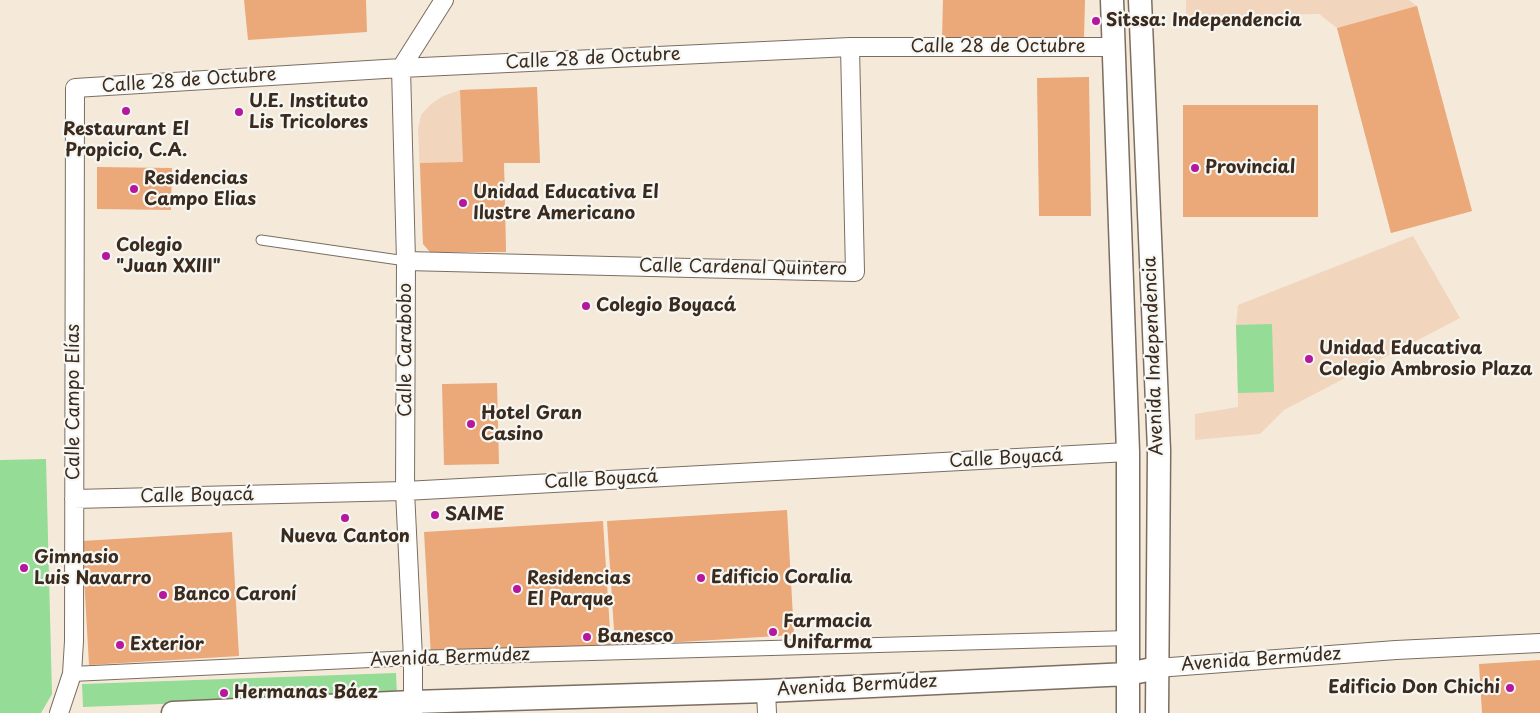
<!DOCTYPE html>
<meta charset="utf-8">
<style>
body{margin:0}
canvas{display:block;background:#f5eada}
</style>
<canvas width="1540" height="713"></canvas>
<script>
const context = document.querySelector('canvas').getContext('2d');
context.lineJoin = 'round';
function paint(path, color) { context.fillStyle = color; context.fill(path, 'evenodd'); }
const toPath = rows => new Path2D(rows.map(r => 'M' + r).join(''));
function strokePath(path, color, width, dash) { context.strokeStyle = color; context.lineWidth = width; context.lineCap = dash ? 'butt' : 'round'; context.setLineDash(dash || []); context.stroke(path); }
function write(font, color, halo, rows, align = 'center') {
  context.font = font + ' "Playpen Sans",sans-serif'; context.lineWidth = 4.5; context.setLineDash([]); context.textBaseline = 'middle'; context.strokeStyle = halo; context.fillStyle = color; for (const [text, x, y, turn = 0] of rows) {
    context.save(); context.translate(x, y); context.rotate((+turn || 0) * Math.PI / 180); context.textAlign = isNaN(turn) ? turn : align; if (halo) context.strokeText(text, 0, 0); context.fillText(text, 0, 0); context.restore();
  }
}
const built = toPath([
 [1186,0,1409,0,1417,6,1472,211,1391,233,1337,28,1319,14,1186,17],
 [537,87,540,163,504,163,506,252,430,252,423,244,418,129,421,115,431,104,443,96,460,90],
 [1413,236,1460,318,1284,410,1260,434,1195,440,1195,414,1238,407,1236,325,1238,305]
]);
const green = toPath([
 [1272,324,1274,392,1238,393,1236,325],
 [46,459,52,694,41,713,0,713,0,460],
 [396,673,397,695,83,707,82,684]
]);
const building = toPath([
 [244,0,366,0,367,32,248,40],
 [943,0,1085,0,1084,40,942,38],
 [1417,6,1472,211,1391,233,1337,28],
 [1089,77,1091,216,1039,216,1037,78],
 [537,87,540,163,504,163,506,252,430,252,423,244,420,163,463,162,460,90],
 [1183,105,1318,105,1318,217,1183,217],
 [97,167,172,168,171,210,97,209],
 [497,383,499,464,444,465,442,384],
 [787,510,794,635,615,646,607,521],
 [603,521,611,646,431,657,424,532],
 [232,532,239,656,89,665,82,541],
 [1540,660,1540,713,1482,713,1479,664]
]);
const service = toPath([
 [261,240,406,261]
]);
const pedestrian = toPath([
 [72,674,413,658,1129,638]
]);
const minor = toPath([
 [406,261,855,272,850,47],
 [74,499,405,491,1128,452],
 [1157,668,1396,650,1540,643],
 [766,691,767,713],
 [59,713,72,674,74,641,75,88,401,68,850,47,1112,47],
 [413,713,413,658,405,491,406,261,401,68,444,0]
]);
const tertiary = toPath([
 [1112,0,1128,452,1128,713],
 [1140,0,1159,450,1157,713],
 [173,713,413,702,766,691,1128,674,1157,668]
]);
const markers = [
 [1096,21,5,"#b5179e"],
 [126,111,5,"#b5179e"],
 [239,112,5,"#b5179e"],
 [1195,168,5,"#b5179e"],
 [134,189,5,"#b5179e"],
 [463,203,5,"#b5179e"],
 [106,256,5,"#b5179e"],
 [586,306,5,"#b5179e"],
 [1309,359,5,"#b5179e"],
 [471,424,5,"#b5179e"],
 [435,515,5,"#b5179e"],
 [345,518,5,"#b5179e"],
 [24,568,5,"#b5179e"],
 [701,578,5,"#b5179e"],
 [517,589,5,"#b5179e"],
 [163,595,5,"#b5179e"],
 [773,632,5,"#b5179e"],
 [587,637,5,"#b5179e"],
 [120,645,5,"#b5179e"],
 [1510,688,5,"#b5179e"],
 [224,693,5,"#b5179e"]
];
const poiNames = [
 ["Sitssa: Independencia",1106,21],
 ["U.E. Instituto",249,102],
 ["Lis Tricolores",249,123],
 ["Restaurant El",126,130,"center"],
 ["Propicio, C.A.",126,151,"center"],
 ["Provincial",1205,168],
 ["Residencias",144,179],
 ["Campo Elias",144,200],
 ["Unidad Educativa El",473,193],
 ["Ilustre Americano",473,214],
 ["Colegio",116,246],
 ["\"Juan XXIII\"",116,267],
 ["Colegio Boyacá",596,306],
 ["Unidad Educativa",1319,349],
 ["Colegio Ambrosio Plaza",1319,370],
 ["Hotel Gran",481,414],
 ["Casino",481,435],
 ["SAIME",445,515],
 ["Nueva Canton",345,537,"center"],
 ["Gimnasio",34,558],
 ["Luis Navarro",34,579],
 ["Edificio Coralia",711,578],
 ["Residencias",527,579],
 ["El Parque",527,600],
 ["Banco Caroní",173,595],
 ["Farmacia",783,622],
 ["Unifarma",783,643],
 ["Banesco",597,637],
 ["Exterior",130,645],
 ["Edificio Don Chichi",1500,688,"right"],
 ["Hermanas Báez",234,693]
];
const streetNames = [
 ["Calle 28 de Octubre",998,47],
 ["Calle 28 de Octubre",593,59,-3],
 ["Calle 28 de Octubre",189,81,-4],
 ["Calle Cardenal Quintero",743,268,1],
 ["Calle Carabobo",406,350,-90],
 ["Avenida Independencia",1154,356,-92],
 ["Calle Campo Elías",74,402,-90],
 ["Calle Boyacá",1006,459,-3],
 ["Calle Boyacá",601,480,-3],
 ["Calle Boyacá",197,496,-1],
 ["Avenida Bermúdez",450,658,-2],
 ["Avenida Bermúdez",1261,660,-4],
 ["Avenida Bermúdez",857,686,-3]
];
paint(built, '#f1d5bd');
paint(green, '#95dc96');
paint(building, '#eba879');
strokePath(service, '#7c6d60', 11);
strokePath(pedestrian, '#7c6d60', 16);
strokePath(minor, '#7c6d60', 20);
strokePath(tertiary, '#7c6d60', 25);
strokePath(service, '#fff', 9);
strokePath(pedestrian, '#fff', 14);
strokePath(minor, '#fff', 18);
strokePath(tertiary, '#fff', 22);
for (const [x, y, r, color] of markers) { const dot = new Path2D(); dot.arc(x, y, r, 0, 2 * Math.PI); context.fillStyle = color; context.fill(dot); strokePath(dot, '#f6f6f2', 2); }
write('bold 18px', '#3b2a1e', '#f6f6f2', poiNames, 'left');
write('18px', '#3b2a1e', '#f6f6f2', streetNames);
</script>
